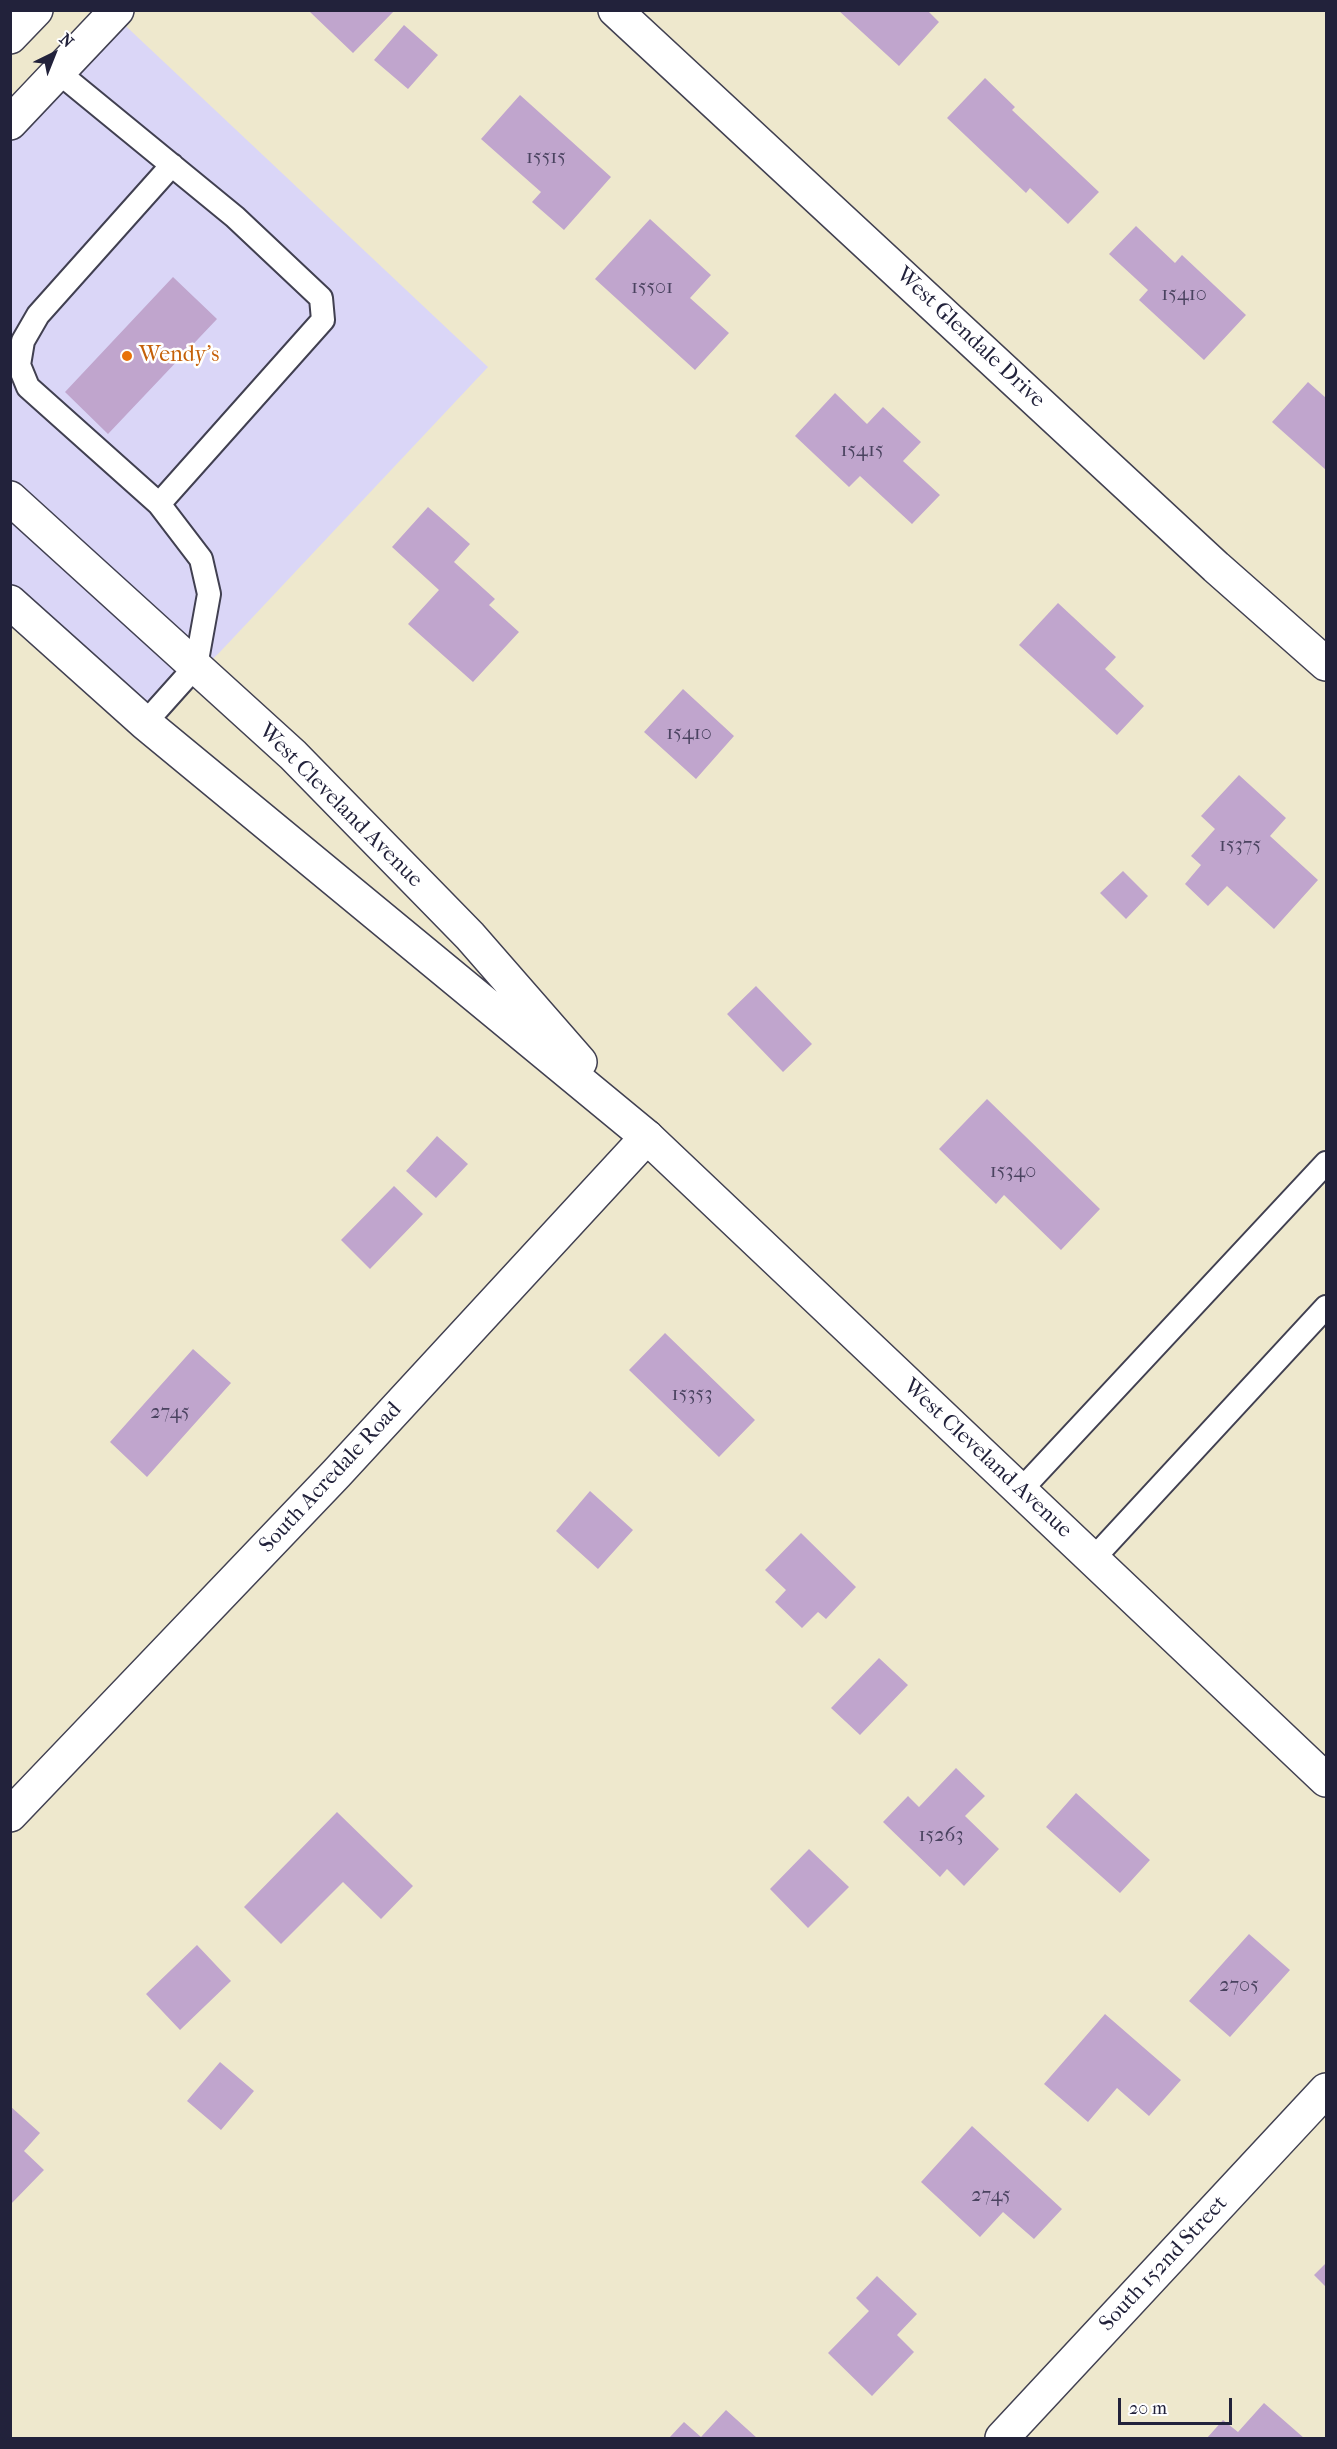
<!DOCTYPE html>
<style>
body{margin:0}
#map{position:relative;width:1337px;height:2449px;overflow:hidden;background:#eee8cd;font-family:"IM FELL French Canon",serif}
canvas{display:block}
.frame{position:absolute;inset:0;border:12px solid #22223b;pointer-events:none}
.north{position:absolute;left:24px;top:24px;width:60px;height:60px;-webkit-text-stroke:4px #fff;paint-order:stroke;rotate:43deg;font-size:16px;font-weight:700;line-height:24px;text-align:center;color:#22223b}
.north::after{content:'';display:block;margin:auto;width:21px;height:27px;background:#22223b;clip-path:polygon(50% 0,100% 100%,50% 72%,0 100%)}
.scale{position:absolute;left:1118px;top:2398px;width:114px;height:27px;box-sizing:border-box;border:3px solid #22223b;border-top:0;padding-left:8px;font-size:18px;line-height:21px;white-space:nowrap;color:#22223b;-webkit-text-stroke:4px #fff;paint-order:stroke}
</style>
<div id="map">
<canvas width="1337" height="2449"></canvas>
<div class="frame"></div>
<div class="north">N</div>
<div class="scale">20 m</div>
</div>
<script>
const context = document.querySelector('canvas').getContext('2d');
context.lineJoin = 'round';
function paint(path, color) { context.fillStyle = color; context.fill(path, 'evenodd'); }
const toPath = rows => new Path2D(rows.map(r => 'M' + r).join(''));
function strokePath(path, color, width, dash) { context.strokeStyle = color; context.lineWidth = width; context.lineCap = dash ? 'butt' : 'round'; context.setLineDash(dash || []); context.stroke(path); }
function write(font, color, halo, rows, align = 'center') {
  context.font = font + ' "IM FELL French Canon",serif'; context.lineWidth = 5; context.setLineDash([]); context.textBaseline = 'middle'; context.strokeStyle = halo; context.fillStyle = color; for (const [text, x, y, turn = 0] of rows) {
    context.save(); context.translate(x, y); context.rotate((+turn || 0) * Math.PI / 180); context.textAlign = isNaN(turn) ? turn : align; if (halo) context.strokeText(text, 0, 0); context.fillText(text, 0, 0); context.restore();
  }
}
const built = toPath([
 [113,14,488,367,219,653,145,723,11,602,11,123]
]);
const building = toPath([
 [312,10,395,10,353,53,310,12],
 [838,10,927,10,939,22,899,66],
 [404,25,438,55,408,89,374,60],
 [985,78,1015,107,1012,110,1099,192,1068,224,1030,188,1026,193,947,118],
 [520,95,611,177,564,230,532,202,541,192,481,139],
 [650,219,711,275,690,298,729,333,695,370,595,279],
 [1136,226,1175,263,1182,255,1246,315,1204,360,1139,300,1148,290,1109,254],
 [173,277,217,319,108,434,65,392],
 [1308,382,1326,398,1326,470,1272,422],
 [835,393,867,424,883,407,921,442,903,461,940,495,912,524,860,476,849,487,795,436],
 [428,507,470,544,454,562,495,599,489,605,519,632,473,682,408,624,439,590,392,547],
 [1058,603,1116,657,1105,669,1144,706,1117,735,1019,645],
 [683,689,734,736,696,779,644,732],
 [1239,775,1286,818,1270,836,1318,880,1274,929,1227,886,1208,906,1185,884,1201,865,1191,856,1215,829,1201,816],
 [1123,871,1148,896,1126,919,1100,893],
 [756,986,812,1044,783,1072,727,1014],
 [987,1099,1100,1209,1061,1250,1004,1195,996,1204,939,1149],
 [437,1136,468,1164,436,1198,406,1171],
 [394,1186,423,1214,370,1269,341,1240],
 [665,1333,755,1420,719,1457,629,1370],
 [193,1349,231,1383,147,1477,110,1442],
 [590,1491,633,1530,598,1569,556,1531],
 [801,1533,856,1587,826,1619,818,1612,802,1628,775,1602,786,1590,765,1570],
 [879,1658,908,1685,860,1735,831,1708],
 [956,1768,985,1796,965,1816,999,1849,964,1886,947,1869,940,1877,883,1822,908,1796,919,1807],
 [1076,1793,1150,1860,1120,1893,1046,1827],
 [337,1812,413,1886,381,1919,343,1882,281,1944,244,1907],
 [809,1849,849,1887,808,1928,770,1889],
 [1249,1934,1290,1970,1230,2037,1189,2001],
 [197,1945,231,1981,180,2030,146,1994],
 [1105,2014,1181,2080,1149,2116,1117,2088,1088,2122,1044,2084],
 [220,2062,254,2091,221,2130,187,2101],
 [10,2106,40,2133,24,2151,44,2170,10,2205],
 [972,2126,1062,2209,1034,2239,1003,2212,980,2237,921,2182],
 [1326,2263,1326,2287,1314,2275],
 [877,2276,917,2314,897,2335,914,2352,872,2396,828,2353,869,2311,856,2298],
 [1264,2403,1304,2438,1207,2438,1223,2420,1238,2432],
 [726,2410,757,2438,669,2438,684,2422,701,2437]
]);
const service = toPath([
 [58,72,235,217,321,298,323,320,159,504,201,559,209,594,196,666,145,723],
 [159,504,28,387,19,365,23,341,38,315,172,165],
 [1020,1491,1326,1163],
 [1093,1559,1326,1307]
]);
const minor = toPath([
 [615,10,1216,567,1326,664],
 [10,1815,336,1474,647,1137],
 [1002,2438,1326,2090]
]);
const secondary = toPath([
 [10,37,36,10],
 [10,123,117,10],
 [10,498,293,755,470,936,580,1062],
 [10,602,145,723,647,1137,1326,1780]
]);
const markers = [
 [127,356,6,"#e8710a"]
];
const numberNames = [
 ["15515",546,158],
 ["15501",652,288],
 ["15410",1184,295],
 ["15415",862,451],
 ["15410",689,734],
 ["15375",1240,846],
 ["15340",1013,1172],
 ["15353",692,1395],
 ["2745",170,1413],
 ["15263",941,1836],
 ["2705",1239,1986],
 ["2745",991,2196]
];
const streetNames = [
 ["West Glendale Drive",970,338,43],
 ["West Cleveland Avenue",340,806,45],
 ["West Cleveland Avenue",987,1459,43],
 ["South Acredale Road",331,1478,-47],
 ["South 152nd Street",1164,2264,-47]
];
const foodNames = [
 ["Wendy's",139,356]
];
paint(built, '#dad6f7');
paint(building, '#c0a5cd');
strokePath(service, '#414051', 26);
strokePath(minor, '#414051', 36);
strokePath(secondary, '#414051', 36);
strokePath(service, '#fff', 22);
strokePath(minor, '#fff', 33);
strokePath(secondary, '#fff', 33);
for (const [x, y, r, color] of markers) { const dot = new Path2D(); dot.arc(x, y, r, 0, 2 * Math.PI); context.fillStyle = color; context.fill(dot); strokePath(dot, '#fff', 2); }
write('20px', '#4a4360', null, numberNames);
write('22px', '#22223b', '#fff', streetNames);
write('22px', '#c56008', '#fff', foodNames, 'left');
</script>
